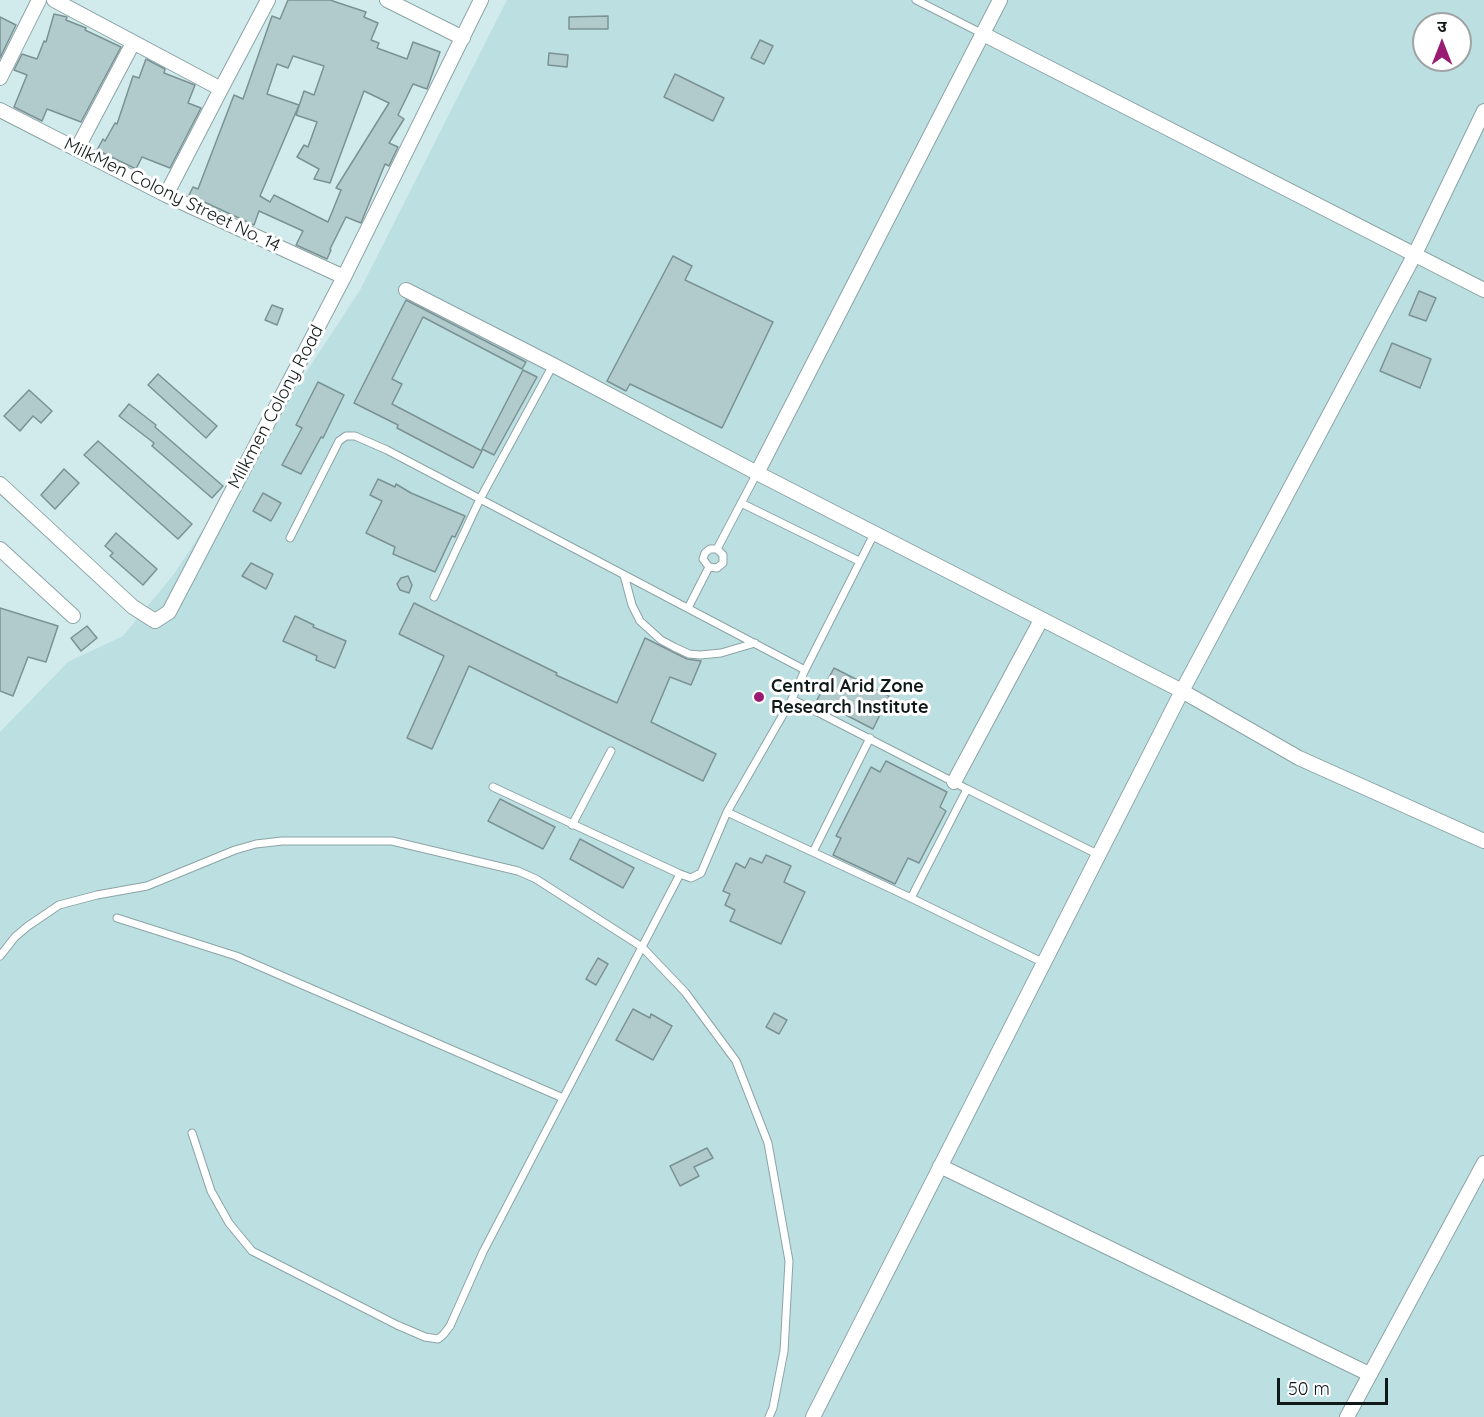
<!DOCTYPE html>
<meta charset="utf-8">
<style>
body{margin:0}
#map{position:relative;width:1484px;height:1417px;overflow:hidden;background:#d1eaec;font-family:Quicksand,"Noto Sans Devanagari",sans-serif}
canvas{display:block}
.north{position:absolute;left:1412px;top:12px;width:60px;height:60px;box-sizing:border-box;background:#fff;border:2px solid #9fa3a3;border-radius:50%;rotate:0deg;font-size:16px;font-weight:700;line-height:24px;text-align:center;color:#101919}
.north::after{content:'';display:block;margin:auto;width:21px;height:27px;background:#991b72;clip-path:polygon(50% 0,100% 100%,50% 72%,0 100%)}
.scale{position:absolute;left:1277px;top:1378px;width:111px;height:27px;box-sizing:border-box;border:3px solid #101919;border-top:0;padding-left:8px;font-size:18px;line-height:21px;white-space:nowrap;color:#101919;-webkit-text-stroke:4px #fff;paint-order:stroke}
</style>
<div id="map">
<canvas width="1484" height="1417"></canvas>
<div class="north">उ</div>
<div class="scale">50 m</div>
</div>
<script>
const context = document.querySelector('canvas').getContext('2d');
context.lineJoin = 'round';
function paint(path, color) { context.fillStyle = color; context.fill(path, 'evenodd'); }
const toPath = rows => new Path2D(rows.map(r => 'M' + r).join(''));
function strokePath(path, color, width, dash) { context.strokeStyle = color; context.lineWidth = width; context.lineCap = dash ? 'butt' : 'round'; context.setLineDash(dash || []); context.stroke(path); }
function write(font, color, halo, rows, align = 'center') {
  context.font = font + ' Quicksand,sans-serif'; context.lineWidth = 6; context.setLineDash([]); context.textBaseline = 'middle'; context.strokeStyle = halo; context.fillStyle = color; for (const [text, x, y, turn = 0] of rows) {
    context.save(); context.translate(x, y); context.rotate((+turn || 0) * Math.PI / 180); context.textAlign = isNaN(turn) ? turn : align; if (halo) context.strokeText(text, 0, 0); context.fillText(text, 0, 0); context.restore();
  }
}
const built = toPath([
 [507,0,1484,0,1484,1417,0,1417,0,732,68,662,123,636,174,574,360,290],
 [1424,24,1460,24,1460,60,1424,60]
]);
const building = toPath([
 [288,0,330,0,366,12,364,17,378,23,371,40,379,43,377,48,407,59,413,42,440,52,427,89,413,84,398,115,404,119,389,143,398,147,389,166,385,164,361,223,346,217,330,249,331,250,327,259,296,245,303,231,259,211,254,225,189,195,193,187,198,189,234,95,243,99,272,16,280,19,288,0],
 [293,56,324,66,314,95,304,91,296,115,317,122,308,147,304,145,297,157,319,169,314,179,330,183,364,91,389,103,336,188,341,190,328,222,274,195,270,202,260,196,299,105,267,94,277,64,288,68,293,56],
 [54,14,67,17,66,20,86,28,85,30,121,47,81,122,47,109,42,121,14,107,27,75,14,70,22,54,37,59,44,41,46,42,54,14],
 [608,16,608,29,569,29,569,17,608,16],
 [0,17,16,25,0,58,0,17],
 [760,40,773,46,764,64,751,58,760,40],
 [549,53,568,55,567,67,548,65,549,53],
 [146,59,165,69,164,73,195,85,188,103,201,108,170,168,142,157,136,169,97,150,103,139,105,141,115,123,117,124,133,76,139,78,146,59],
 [675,74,724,98,713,121,664,97,675,74],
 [673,256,692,266,685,280,773,322,722,428,630,384,626,391,607,381,673,256],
 [1419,291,1436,298,1426,321,1409,315,1419,291],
 [406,300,526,362,522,369,423,317,392,379,402,384,392,404,482,451,473,468,397,428,398,425,354,403,406,300],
 [272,305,283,309,277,325,265,320,272,305],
 [1392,343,1431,359,1420,388,1380,371,1392,343],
 [523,370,537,377,494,455,482,449,523,370],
 [158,374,217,426,206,438,148,385,158,374],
 [318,382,344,395,323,438,321,437,301,474,282,465,302,428,296,425,318,382],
 [29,390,52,411,41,423,33,416,20,431,4,416,29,390],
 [129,404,156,425,155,427,223,486,212,498,152,446,154,443,119,416,129,404],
 [98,441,192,524,178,539,84,455,98,441],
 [64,469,79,483,55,509,41,495,64,469],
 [378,479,395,487,396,484,411,493,465,516,455,537,452,536,435,572,393,554,395,547,366,533,382,501,370,495,378,479],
 [263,493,281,503,271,521,253,511,263,493],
 [116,533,157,569,143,585,110,556,113,553,105,546,116,533],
 [251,563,273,574,266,589,242,576,251,563],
 [408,576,412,585,409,593,400,590,397,584,401,578,408,576],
 [414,603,557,673,556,675,617,703,645,638,687,659,701,661,691,685,670,677,651,722,716,754,703,781,469,666,432,749,407,738,444,656,399,634,414,603],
 [0,608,58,626,46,662,28,657,13,696,0,691,0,608],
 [295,616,314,625,313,627,346,641,335,668,316,660,317,656,283,641,295,616],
 [87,626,97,638,81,651,71,638,87,626],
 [834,668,889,696,873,729,817,700,834,668],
 [886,761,947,792,940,807,946,811,919,863,908,858,895,884,833,855,841,838,836,836,871,767,880,772,886,761],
 [500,799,555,827,543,849,488,821,500,799],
 [580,839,634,868,623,888,570,859,580,839],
 [766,855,791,866,784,882,805,892,781,944,730,921,735,910,725,905,730,894,723,891,736,863,745,868,750,858,762,863,766,855],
 [598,958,608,964,596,985,586,979,598,958],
 [633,1009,650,1018,651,1014,672,1026,653,1060,616,1040,633,1009],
 [774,1013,787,1020,779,1034,766,1027,774,1013],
 [707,1148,713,1158,694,1167,699,1176,680,1186,670,1166,707,1148]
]);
const service = toPath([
 [916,0,983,34],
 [741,503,859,561],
 [290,538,339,441,346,436,355,436,387,450,805,670,875,532],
 [717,549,757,473],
 [709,567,717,568,723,563,723,555,717,549],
 [709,567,703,559,705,553,710,549,717,549],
 [624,575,632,605,640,621,661,640,674,647,689,654,700,655,721,653,755,643],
 [434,597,480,499,553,365],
 [688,608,709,567],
 [792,699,967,789,911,898,1044,963],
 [493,787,680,874,691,878,701,873,727,812,792,699,805,670],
 [967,789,1099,855],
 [727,812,911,898],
 [572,825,611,751],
 [813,852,870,738],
 [117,918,236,956,563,1098],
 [0,956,15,937,28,926,59,905,97,895,147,886,235,850,256,844,282,841,392,841,518,871,536,879,642,947,685,992,736,1061,768,1143,789,1261,784,1351,773,1408,769,1417],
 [192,1133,211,1191,229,1223,252,1251,397,1325,425,1337,438,1339,443,1335,450,1326,483,1252,680,874]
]);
const minor = toPath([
 [54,0,221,89,268,0],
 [387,0,463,38],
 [983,34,1484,290],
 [0,78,39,0],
 [0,110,166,195,344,277],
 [77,149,133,43],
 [166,195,221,89],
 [406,290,553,365,757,473,1000,0],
 [757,473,1182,691,1299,758,1484,841],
 [0,484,133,607,155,621,169,612,344,277,481,0],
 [0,549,73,616],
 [954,782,1041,620],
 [940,1166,1369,1374],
 [813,1417,1182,691,1415,254,1484,111],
 [1347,1417,1484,1163]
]);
const markers = [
 [759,697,6,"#991b72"]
];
const streetNames = [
 ["MilkMen Colony Street No. 14",172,195,26],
 ["Milkmen Colony Road",276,407,-62]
];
const poiNames = [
 ["Central Arid Zone",771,687],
 ["Research Institute",771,708]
];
paint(built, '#bcdfe1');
paint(building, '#b1cacb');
strokePath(building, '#7b9294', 1.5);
strokePath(service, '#8ca4a6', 9);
strokePath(minor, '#8ca4a6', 16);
strokePath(service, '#fff', 7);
strokePath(minor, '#fff', 14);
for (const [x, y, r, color] of markers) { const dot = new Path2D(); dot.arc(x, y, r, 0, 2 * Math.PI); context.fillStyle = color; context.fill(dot); strokePath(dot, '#fff', 2); }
write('18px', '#101919', '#fff', streetNames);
write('bold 18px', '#101919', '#fff', poiNames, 'left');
</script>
